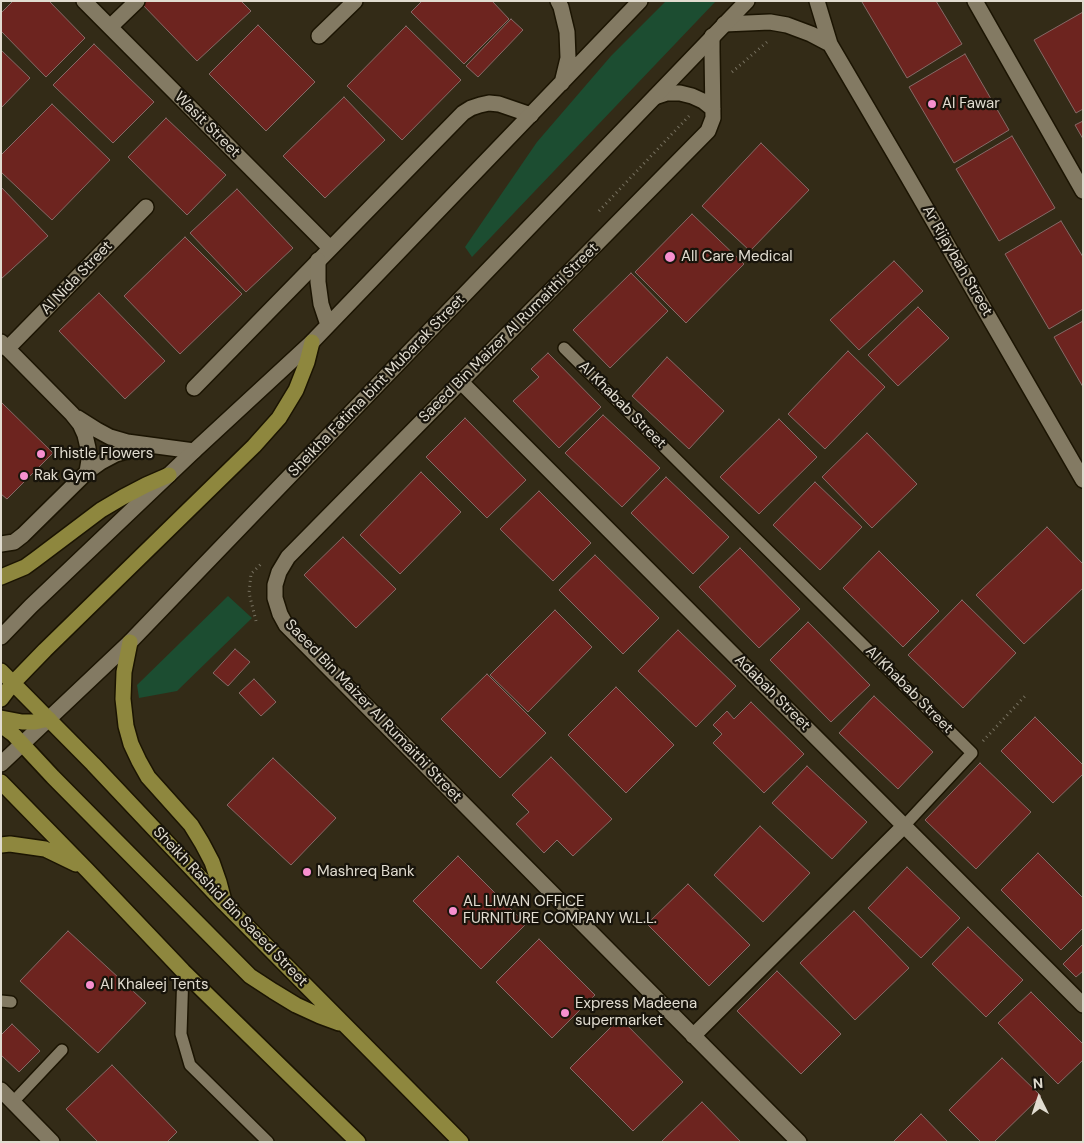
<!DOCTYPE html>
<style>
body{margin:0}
#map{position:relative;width:1084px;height:1143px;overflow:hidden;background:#332b17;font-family:"DM Sans",sans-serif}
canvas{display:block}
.frame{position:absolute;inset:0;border:2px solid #e1dcd0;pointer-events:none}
.north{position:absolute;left:1014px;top:1073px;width:50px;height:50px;-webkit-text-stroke:4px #18140b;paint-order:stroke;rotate:356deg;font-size:14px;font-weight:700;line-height:20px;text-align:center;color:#e1dcd0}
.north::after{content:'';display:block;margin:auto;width:18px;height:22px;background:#e1dcd0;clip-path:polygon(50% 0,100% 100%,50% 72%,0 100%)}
</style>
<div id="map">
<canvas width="1084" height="1143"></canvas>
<div class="frame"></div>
<div class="north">N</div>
</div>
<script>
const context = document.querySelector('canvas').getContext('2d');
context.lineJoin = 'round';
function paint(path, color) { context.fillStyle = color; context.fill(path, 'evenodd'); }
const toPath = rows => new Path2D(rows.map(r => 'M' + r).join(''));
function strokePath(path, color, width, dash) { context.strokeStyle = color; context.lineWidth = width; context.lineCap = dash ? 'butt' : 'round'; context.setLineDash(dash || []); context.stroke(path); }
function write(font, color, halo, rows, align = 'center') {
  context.font = font + ' "DM Sans",sans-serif'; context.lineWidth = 4.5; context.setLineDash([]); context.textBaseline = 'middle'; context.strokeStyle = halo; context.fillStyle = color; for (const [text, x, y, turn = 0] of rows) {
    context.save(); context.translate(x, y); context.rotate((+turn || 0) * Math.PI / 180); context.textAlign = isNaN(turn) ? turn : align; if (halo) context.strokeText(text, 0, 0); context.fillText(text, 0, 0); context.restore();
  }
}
const green = toPath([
 [666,1,716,1,472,257,465,247,537,142,611,56],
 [228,596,252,618,177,691,139,698,137,685]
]);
const building = toPath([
 [13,1,49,1,85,38,46,77,1,31,1,13,13,1],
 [143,1,241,1,251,11,197,61,141,3,143,1],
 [422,1,492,1,509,19,464,64,411,12,422,1],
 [864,1,936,1,962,44,907,78,862,2,864,1],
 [1083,12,1083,109,1076,113,1034,40,1083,12],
 [511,19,523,30,478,77,466,66,511,19],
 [258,25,315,82,266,131,209,74,258,25],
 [406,26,461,80,402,140,347,86,406,26],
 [94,44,154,102,113,143,53,85,94,44],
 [1,50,30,78,1,108,1,50],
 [965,54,1009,130,954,163,909,87,965,54],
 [344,97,385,140,325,198,283,156,344,97],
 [52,104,110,160,52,220,1,172,1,155,52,104],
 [166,118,226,175,187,215,128,157,166,118],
 [1083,121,1083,139,1075,125,1083,121],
 [1012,136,1055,208,999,241,956,169,1012,136],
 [761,143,809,190,750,251,702,206,761,143],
 [1,187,48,236,1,279,1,187],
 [237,189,293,248,246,292,190,233,237,189],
 [692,214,744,264,686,323,635,272,692,214],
 [1061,221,1083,257,1083,309,1049,329,1005,254,1061,221],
 [185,237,242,294,180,354,124,296,185,237],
 [894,261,923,291,859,350,830,320,894,261],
 [631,273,668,311,610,368,573,330,631,273],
 [99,293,165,361,125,399,59,331,99,293],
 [918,307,949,338,898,386,868,355,918,307],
 [1083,321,1083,387,1054,337,1083,321],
 [848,351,885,387,825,449,788,414,848,351],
 [548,353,601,407,559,448,513,401,539,377,531,369,548,353],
 [667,357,724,411,689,449,632,396,667,357],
 [1,402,53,453,7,499,1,494,1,402],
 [603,415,660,468,622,507,565,453,603,415],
 [465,418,526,480,487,518,426,457,465,418],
 [779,419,817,457,759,514,720,477,779,419],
 [867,433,917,484,872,528,822,477,867,433],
 [421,472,461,512,400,574,360,535,421,472],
 [666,477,729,537,693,574,631,513,666,477],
 [815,482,862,527,820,570,773,525,815,482],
 [539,491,591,543,553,581,500,529,539,491],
 [1047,527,1083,564,1083,588,1024,644,976,595,1047,527],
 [343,537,396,589,356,628,304,575,343,537],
 [740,548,800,609,759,648,699,587,740,548],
 [879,551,939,611,903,647,843,588,879,551],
 [595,555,659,618,623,654,559,590,595,555],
 [962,600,1016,653,963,708,908,655,962,600],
 [555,610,592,647,528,712,490,675,555,610],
 [808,622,870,685,831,722,770,660,808,622],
 [678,630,736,686,696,727,638,671,678,630],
 [235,649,250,662,228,686,213,673,235,649],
 [487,674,546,733,500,778,441,719,487,674],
 [254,679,276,702,261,716,239,693,254,679],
 [616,687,674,745,626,793,568,735,616,687],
 [874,696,933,752,898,789,839,733,874,696],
 [751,702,804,754,764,793,713,743,722,734,713,725,727,711,734,719,751,702],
 [1035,717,1083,765,1083,774,1053,803,1001,751,1035,717],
 [551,757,612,819,573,856,557,840,544,853,516,824,529,812,512,795,551,757],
 [273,758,336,818,291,865,227,805,273,758],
 [980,763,1031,812,976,869,925,820,980,763],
 [807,766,867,822,832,859,772,803,807,766],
 [760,826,810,873,763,922,714,875,760,826],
 [1038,853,1083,898,1083,928,1061,950,1001,890,1038,853],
 [458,856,526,924,481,969,413,901,458,856],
 [907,867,960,918,921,958,868,908,907,867],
 [688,884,750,945,709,986,647,924,688,884],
 [854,911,909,968,855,1020,800,963,854,911],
 [968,927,1023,980,986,1017,932,964,968,927],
 [68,931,146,1003,98,1053,20,981,68,931],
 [539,939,595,995,552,1038,496,982,539,939],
 [1083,944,1083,971,1076,977,1063,964,1083,944],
 [777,971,841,1034,801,1074,737,1011,777,971],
 [1031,992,1083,1044,1083,1060,1058,1084,998,1023,1031,992],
 [620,1018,683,1082,633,1131,570,1068,620,1018],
 [12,1024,40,1051,19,1072,1,1055,1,1035,12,1024],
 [1002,1058,1041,1096,994,1142,981,1142,949,1110,1002,1058],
 [112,1065,177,1132,167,1142,98,1142,66,1109,112,1065],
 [702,1102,741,1142,661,1142,702,1102],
 [921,1114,948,1142,893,1142,921,1114]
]);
const path = toPath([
 [732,72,767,42],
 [599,211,689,116],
 [256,621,249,593,251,574,261,564],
 [983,741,1025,696]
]);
const lane = toPath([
 [564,348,972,753,904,826],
 [183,971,181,1034,190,1065,268,1142],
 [1,1001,11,1002],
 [13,1102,62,1050]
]);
const street = toPath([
 [84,1,330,248],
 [817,1,830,44,908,177,1083,480],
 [975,1,1083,191],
 [724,24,770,22,787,25,811,34,830,44],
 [110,27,137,1],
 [319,36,355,1],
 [712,36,712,51,713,118,708,131,288,557,279,572,275,585,275,598,280,614,286,625,799,1142],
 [655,97,667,93,680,93,692,96,703,101,713,109],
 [1,342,72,414,80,424,85,435,88,448,89,460,87,472],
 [7,349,146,207],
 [461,382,1083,1005],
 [194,388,463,113,471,108,480,105,489,103,499,104,531,115],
 [78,418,97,430,110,437,127,442,194,451],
 [1,544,14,542,23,535,87,472,101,462,116,454,144,446],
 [693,1036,904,826],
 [1,1090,52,1142]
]);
const secondary = toPath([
 [558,1,561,7,567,32,568,58,562,83],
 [318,260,318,282,321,304,328,325],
 [1,637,31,606,194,451,312,342,640,1],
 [1,764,130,642,747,1]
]);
const primary = toPath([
 [1,577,25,567,36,559,101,510,123,497,146,485,169,475],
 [130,642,124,672,123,699,126,726,131,744,139,761,148,777,191,825,202,843,212,862,219,882,224,901],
 [1,671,93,764,224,903,461,1142],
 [1,699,13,683,45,650,254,446,279,418,296,390,307,362,312,342],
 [1,718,22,722,35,722,49,719],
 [1,725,13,734,53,777,250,976,273,991,296,1005,320,1016,339,1023],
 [1,782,87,870,183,971,358,1142],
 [1,845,10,844,45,849,76,864]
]);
const markers = [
 [932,104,5,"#f790cf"],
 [670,257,6,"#f790cf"],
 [41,454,5,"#f790cf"],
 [24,476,5,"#f790cf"],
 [307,872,5,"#f790cf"],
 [453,911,5,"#f790cf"],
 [90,985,5,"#f790cf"],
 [565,1013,5,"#f790cf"]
];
const poiNames = [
 ["Al Fawar",942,104],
 ["All Care Medical",681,257],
 ["Thistle Flowers",51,454],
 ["Rak Gym",34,476],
 ["Mashreq Bank",317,872],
 ["AL LIWAN OFFICE",463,902],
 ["FURNITURE COMPANY W.L.L.",463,919],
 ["Al Khaleej Tents",100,985],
 ["Express Madeena",575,1004],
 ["supermarket",575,1021]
];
const streetNames = [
 ["Wasit Street",207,125,45],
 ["Ar Rijaybah Street",957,261,60],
 ["Al Nida Street",77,278,-46],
 ["Saeed Bin Maizer Al Rumaithi Street",509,333,-45],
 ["Sheikha Fatima bint Mubarak Street",377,386,-46],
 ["Al Khabab Street",622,405,45],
 ["Al Khabab Street",909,690,45],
 ["Adabah Street",772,693,45],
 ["Saeed Bin Maizer Al Rumaithi Street",373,711,46],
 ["Sheikh Rashid Bin Saeed Street",230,907,46]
];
paint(green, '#1c4d31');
paint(building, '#6d241f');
strokePath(building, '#866a67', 1);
strokePath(lane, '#1b1402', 14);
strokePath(street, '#1b1402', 18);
strokePath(secondary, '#1b1402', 18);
strokePath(primary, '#1b1402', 18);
strokePath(path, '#797362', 3, [1, 4]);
strokePath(lane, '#837a63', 11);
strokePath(street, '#837a63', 15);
strokePath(secondary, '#837a63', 15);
strokePath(primary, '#8e873e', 15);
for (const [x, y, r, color] of markers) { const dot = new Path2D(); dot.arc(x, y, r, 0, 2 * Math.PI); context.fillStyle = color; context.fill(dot); strokePath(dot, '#18140b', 2); }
write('15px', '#e1dcd0', '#18140b', poiNames, 'left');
write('15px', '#e1dcd0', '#18140b', streetNames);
</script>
